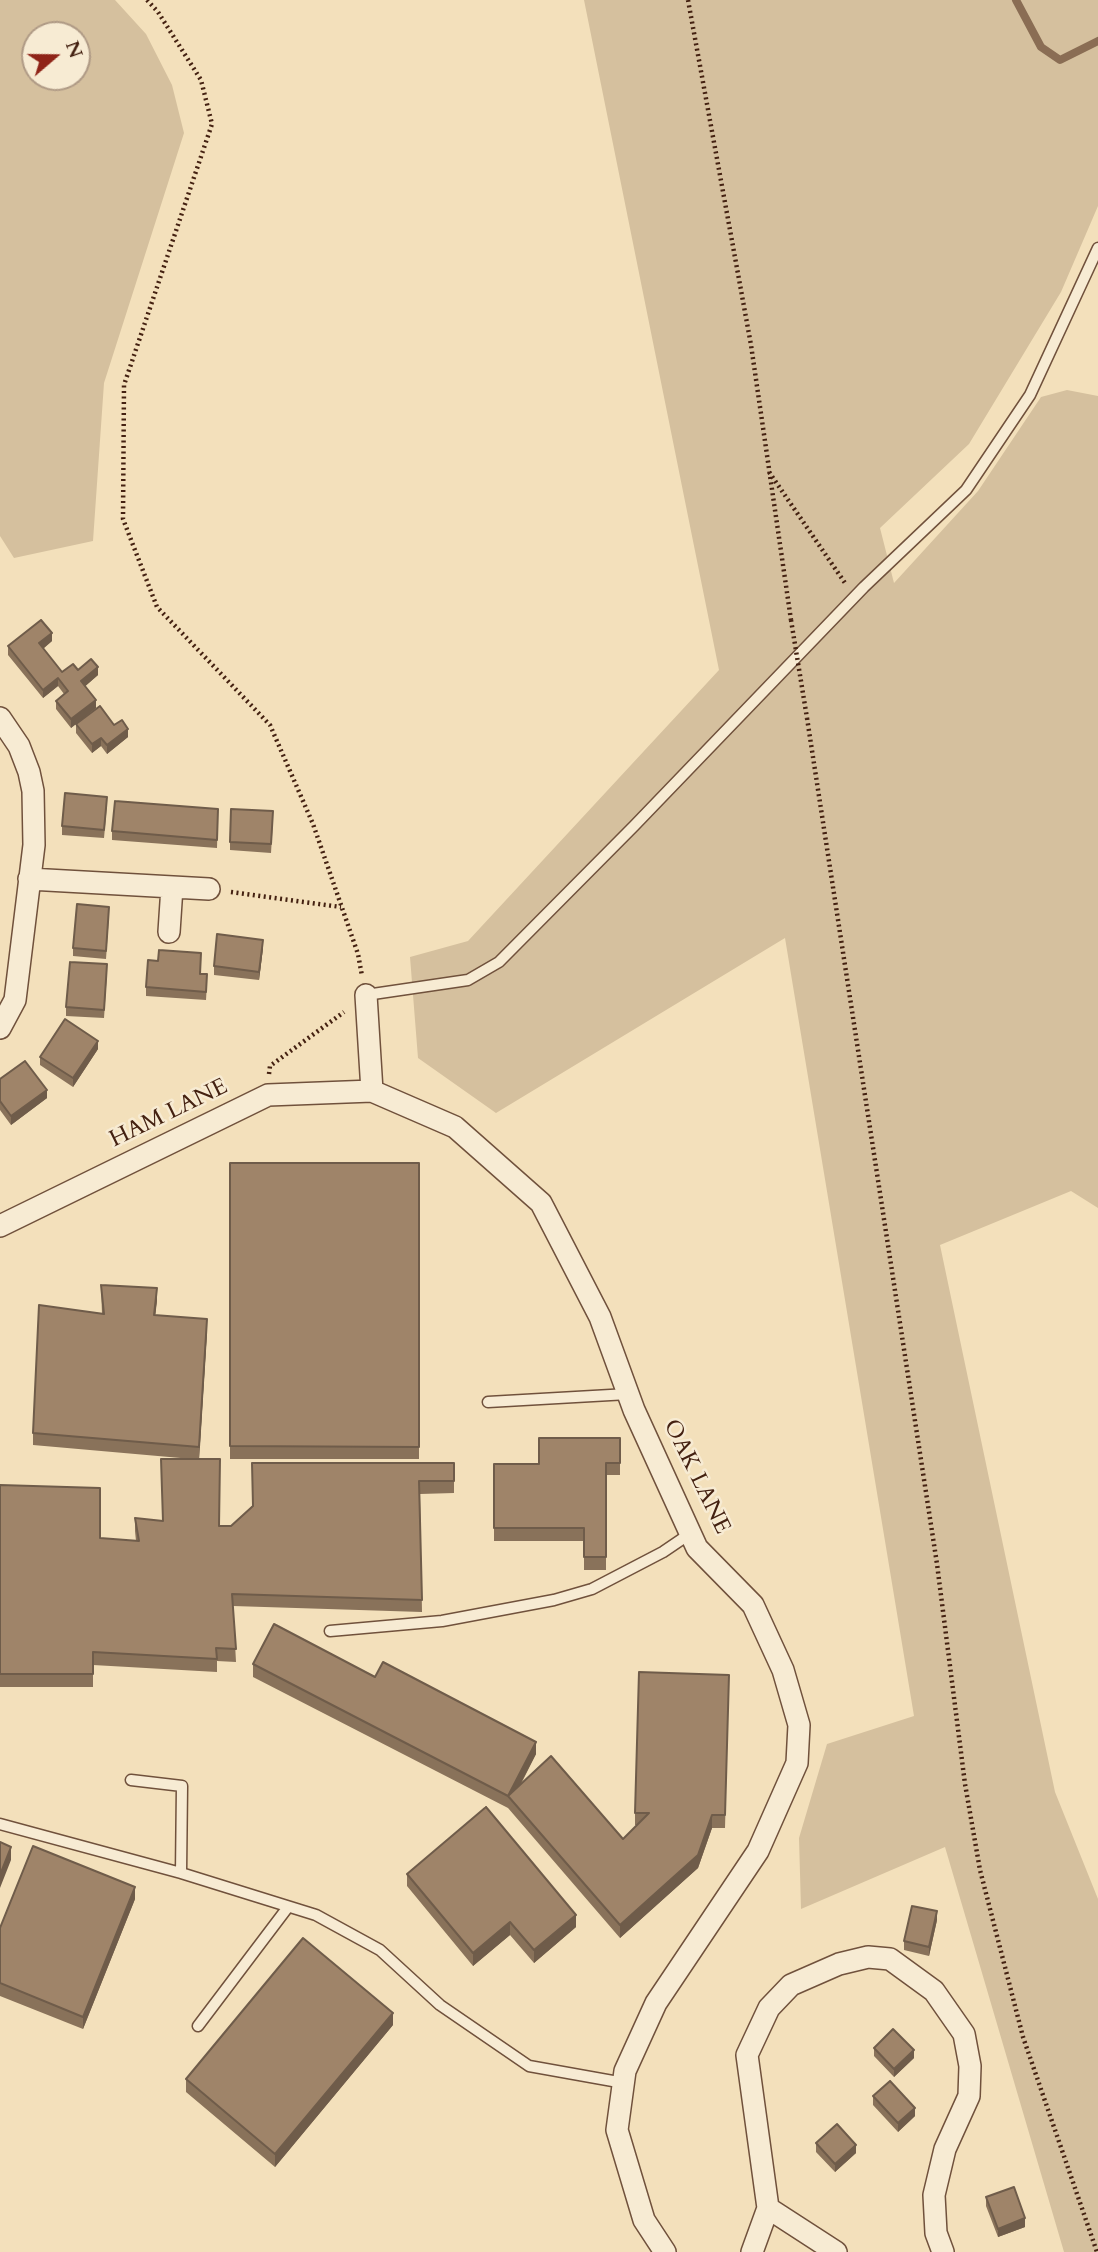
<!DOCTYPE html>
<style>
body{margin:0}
#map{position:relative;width:1098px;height:2252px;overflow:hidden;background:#f3e0bb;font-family:Cardo,serif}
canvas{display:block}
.north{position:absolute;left:21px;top:21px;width:70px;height:70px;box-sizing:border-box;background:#f7ebd3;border:2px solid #af9a85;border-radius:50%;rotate:70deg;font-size:19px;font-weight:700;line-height:28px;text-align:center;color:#442111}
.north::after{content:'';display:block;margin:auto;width:24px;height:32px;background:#8f2418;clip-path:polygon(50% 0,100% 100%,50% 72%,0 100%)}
</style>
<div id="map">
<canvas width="1098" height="2252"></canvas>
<div class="north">N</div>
</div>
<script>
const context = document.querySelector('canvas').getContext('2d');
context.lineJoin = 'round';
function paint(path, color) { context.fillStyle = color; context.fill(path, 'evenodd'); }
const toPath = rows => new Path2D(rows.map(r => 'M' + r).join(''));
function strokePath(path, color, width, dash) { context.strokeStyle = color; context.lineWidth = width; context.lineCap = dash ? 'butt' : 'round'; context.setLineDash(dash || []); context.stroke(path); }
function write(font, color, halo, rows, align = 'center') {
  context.font = font + ' Cardo,serif'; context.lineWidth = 5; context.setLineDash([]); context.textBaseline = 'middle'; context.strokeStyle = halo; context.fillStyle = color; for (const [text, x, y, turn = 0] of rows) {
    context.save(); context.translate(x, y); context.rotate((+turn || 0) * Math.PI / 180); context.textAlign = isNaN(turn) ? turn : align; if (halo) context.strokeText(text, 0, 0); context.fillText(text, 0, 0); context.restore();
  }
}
const green = toPath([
 [0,0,115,0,146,34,172,85,184,133,104,383,93,541,14,558,0,536],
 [35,35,77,35,77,77,35,77],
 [584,0,1098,0,1098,206,1061,292,969,444,880,528,894,583,978,491,1041,397,1067,390,1098,396,1098,1208,1071,1191,940,1245,1055,1792,1098,1899,1098,2252,1064,2252,945,1847,801,1909,799,1838,827,1744,914,1716,785,938,496,1113,418,1058,410,957,468,941,719,670]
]);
const stream = toPath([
 [1016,0,1041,47,1060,60,1098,41]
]);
const path = toPath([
 [147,0,158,12,201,80,212,124,124,385,123,519,157,607,270,725,313,824,358,954,362,976],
 [688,0,751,345,791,620],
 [769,472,845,583],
 [807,718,937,1564,965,1784,980,1870,1023,2037,1097,2252],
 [231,892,341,907],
 [269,1074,270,1066,344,1012]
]);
const service = toPath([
 [366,995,468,980,499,962,634,826,864,587,966,490,1030,395,1098,248],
 [488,1402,628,1394],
 [330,1631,442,1621,554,1600,592,1589,663,1552,691,1533],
 [131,1780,182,1786,181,1873],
 [0,1824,181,1873,316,1915,380,1950,440,2005,529,2066,624,2083],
 [198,2026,288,1907]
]);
const minor = toPath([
 [0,718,19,746,29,772,33,791,34,845,15,1000,0,1028],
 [29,879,209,889],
 [169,932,172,887],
 [366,995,372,1091],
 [0,1226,268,1095,372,1091,455,1127,541,1203,600,1317,634,1410,697,1548,753,1605,783,1670,799,1725,797,1763,758,1851,656,2003,625,2071,617,2130,644,2220,665,2252],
 [768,2208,836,2252],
 [752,2252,768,2208,747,2055,769,2008,791,1985,839,1964,868,1957,890,1959,934,1991,964,2034,970,2066,969,2096,945,2149,934,2195,936,2233,943,2252]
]);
const pathBridge = toPath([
 [791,620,807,718]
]);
const wall = toPath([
 [52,641,43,649,62,672,78,670,98,675,85,686,96,708,71,728,56,709,56,701,64,694,58,686,43,698,8,655,8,646],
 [76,724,114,725,128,737,107,754,101,746,92,753,76,733],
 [107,805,104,838,62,835,62,826],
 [218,809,217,848,112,840,112,831],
 [273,820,271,853,230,850,230,842],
 [109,916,106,959,73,956,73,948],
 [263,948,259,980,214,975,214,966],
 [107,973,104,1018,66,1016,66,1007],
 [200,974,207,983,206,1000,146,996,146,987],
 [98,1049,73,1087,40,1065,40,1057],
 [0,1079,47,1098,11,1125,0,1110],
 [230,1163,419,1163,419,1459,230,1459],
 [101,1285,157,1300,155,1315,207,1331,199,1459,219,1526,231,1526,252,1506,252,1463,454,1481,454,1493,420,1494,422,1612,233,1606,236,1662,217,1661,217,1672,93,1665,93,1687,0,1687,0,1485,100,1538,136,1541,135,1531,135,1518,162,1521,192,1459,33,1445,33,1433,102,1314],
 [620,1438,620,1475,606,1475,606,1570,584,1570,584,1541,494,1541,494,1464,539,1464],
 [253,1664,375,1677,536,1754,521,1784,623,1839,637,1825,635,1825,635,1813,729,1675,725,1828,712,1828,698,1868,620,1938,508,1808,253,1677],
 [407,1874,576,1927,534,1963,510,1935,473,1966,407,1886],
 [135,1899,83,2029,0,1996,0,1928],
 [937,1920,929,1956,904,1950,904,1941],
 [393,2025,275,2167,186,2092,186,2079],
 [874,2048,914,2058,894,2077,874,2056],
 [873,2096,915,2116,898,2132,873,2105],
 [816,2143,856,2153,835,2172,816,2152],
 [986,2197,1025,2227,998,2237,986,2206]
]);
const shadedWall = toPath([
 [52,633,52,641,39,652,39,643],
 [98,667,98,675,81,690,81,681],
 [58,678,58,686,43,698,43,690],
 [96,700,96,708,71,728,71,719],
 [128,729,128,737,107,754,107,745],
 [101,738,101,746,92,753,92,744],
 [263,940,263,948,259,980,259,972],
 [98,1041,98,1049,73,1087,73,1078],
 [47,1090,47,1098,11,1125,11,1116],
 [157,1288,157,1300,154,1328,154,1315],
 [207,1319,207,1331,199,1459,199,1447],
 [536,1742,536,1754,512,1800,508,1796],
 [712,1815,712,1828,698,1868,620,1938,620,1925],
 [11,1847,11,1860,0,1888,0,1875],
 [135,1887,135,1899,83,2029,83,2017],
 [937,1911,937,1920,929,1956,929,1947],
 [576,1915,576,1927,534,1963,534,1950],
 [510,1922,510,1935,473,1966,473,1953],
 [393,2013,393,2025,275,2167,275,2154],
 [914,2050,914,2058,894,2077,894,2069],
 [915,2108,915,2116,898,2132,898,2123],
 [856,2145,856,2153,835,2172,835,2164],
 [1025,2218,1025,2227,998,2237,998,2229]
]);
const building = toPath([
 [41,620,52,633,39,643,62,672,73,664,78,670,91,659,98,667,81,681,96,700,71,719,56,701,68,691,58,678,43,690,8,646,41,620],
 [100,706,114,725,122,720,128,729,107,745,101,738,92,744,76,724,100,706],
 [65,793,107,797,104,830,62,826,65,793],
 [115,801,218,809,217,840,112,831,115,801],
 [231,809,273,811,271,844,230,842,231,809],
 [77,904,109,907,106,951,73,948,77,904],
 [217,934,263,940,259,972,214,966,217,934],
 [159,950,201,953,200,974,207,974,206,992,146,987,148,960,158,961,159,950],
 [70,962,107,964,104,1010,66,1007,70,962],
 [65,1019,98,1041,73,1078,40,1057,65,1019],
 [25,1061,47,1090,11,1116,0,1101,0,1079,25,1061],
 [230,1163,419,1163,419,1447,230,1446,230,1163],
 [101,1285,157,1288,154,1315,207,1319,199,1447,33,1433,39,1305,104,1314,101,1285],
 [539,1438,620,1438,620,1463,606,1463,606,1557,584,1557,584,1528,494,1528,494,1464,539,1464,539,1438],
 [161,1459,220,1459,219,1526,231,1526,253,1506,252,1463,454,1463,454,1481,419,1481,422,1600,232,1594,236,1649,216,1648,217,1659,93,1652,93,1674,0,1674,0,1485,100,1488,100,1538,139,1541,135,1518,163,1521,161,1459],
 [274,1624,375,1677,383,1662,536,1742,508,1796,253,1664,274,1624],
 [639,1672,729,1675,725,1815,712,1815,698,1855,620,1925,508,1796,551,1756,623,1839,649,1813,635,1813,639,1672],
 [486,1807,576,1915,534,1950,510,1922,473,1953,407,1874,486,1807],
 [0,1842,11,1847,0,1875,0,1842],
 [33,1846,135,1887,83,2017,0,1983,0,1928,33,1846],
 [912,1906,937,1911,929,1947,904,1941,912,1906],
 [303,1938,393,2013,275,2154,186,2079,303,1938],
 [893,2029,914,2050,894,2069,874,2048,893,2029],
 [890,2081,915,2108,898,2123,873,2096,890,2081],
 [837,2124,856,2145,835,2164,816,2143,837,2124],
 [1014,2187,1025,2218,998,2229,986,2197,1014,2187]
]);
const streetNames = [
 ["HAM LANE",169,1114,-26],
 ["OAK LANE",696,1477,64]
];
paint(green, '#d5c09e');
strokePath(stream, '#8a6d54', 8);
strokePath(service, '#70513c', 13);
strokePath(minor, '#70513c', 24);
strokePath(path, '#442111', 4.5, [2, 3.5]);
strokePath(service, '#f7ebd3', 10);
strokePath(minor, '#f7ebd3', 21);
strokePath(pathBridge, '#442111', 4.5, [2, 3.5]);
paint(wall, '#89725a');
paint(shadedWall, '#6f5c4a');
paint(building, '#9f8469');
strokePath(building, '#6f5c4a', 2);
write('23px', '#442111', '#f7ebd3', streetNames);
</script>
